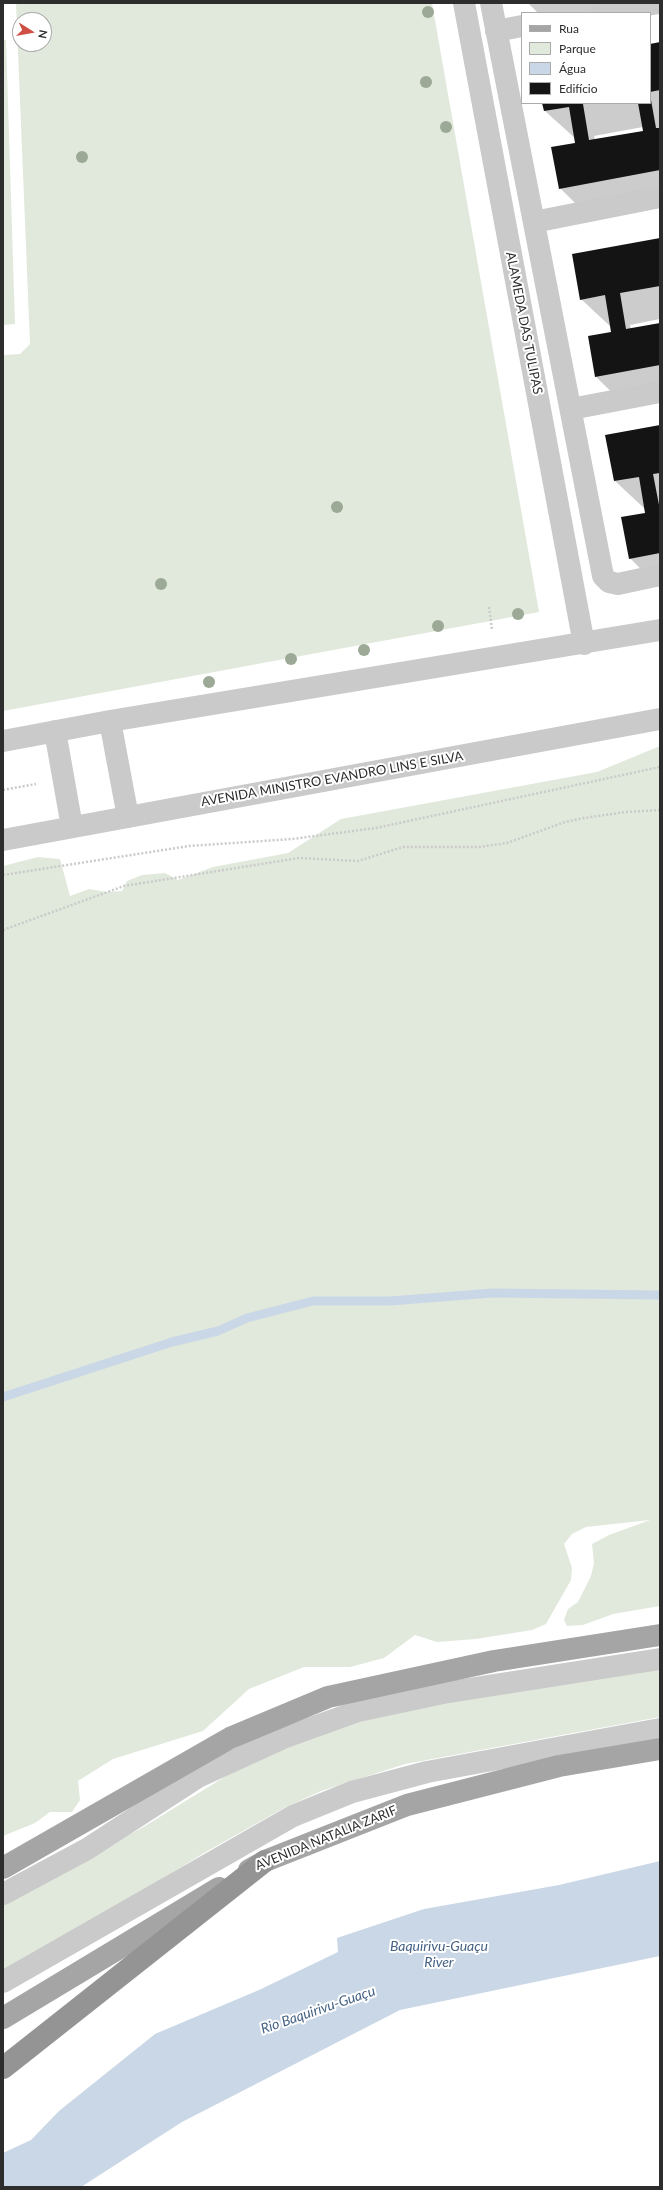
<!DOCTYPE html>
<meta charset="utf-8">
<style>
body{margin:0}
#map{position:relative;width:663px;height:2190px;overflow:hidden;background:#fff;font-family:Lato,sans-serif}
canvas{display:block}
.frame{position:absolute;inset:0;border:4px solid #2d2d2d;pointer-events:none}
.legend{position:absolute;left:521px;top:12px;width:130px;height:92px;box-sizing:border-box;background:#fff;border:1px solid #ababab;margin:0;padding:5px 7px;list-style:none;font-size:12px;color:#2d2d2d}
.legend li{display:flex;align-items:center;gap:8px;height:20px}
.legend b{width:20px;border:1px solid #ababab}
.north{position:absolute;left:12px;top:12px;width:40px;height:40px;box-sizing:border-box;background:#fff;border:1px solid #ababab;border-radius:50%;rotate:101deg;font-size:11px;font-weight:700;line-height:16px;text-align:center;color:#2d2d2d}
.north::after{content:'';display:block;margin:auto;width:14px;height:18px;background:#cf4f44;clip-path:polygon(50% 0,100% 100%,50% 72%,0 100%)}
</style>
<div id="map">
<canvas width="663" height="2190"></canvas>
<div class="frame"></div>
<ul class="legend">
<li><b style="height:5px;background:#a5a5a5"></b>Rua</li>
<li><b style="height:11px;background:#e1e9dc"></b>Parque</li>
<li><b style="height:11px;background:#cad7e6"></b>Água</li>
<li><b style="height:11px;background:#141414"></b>Edifício</li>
</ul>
<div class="north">N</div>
</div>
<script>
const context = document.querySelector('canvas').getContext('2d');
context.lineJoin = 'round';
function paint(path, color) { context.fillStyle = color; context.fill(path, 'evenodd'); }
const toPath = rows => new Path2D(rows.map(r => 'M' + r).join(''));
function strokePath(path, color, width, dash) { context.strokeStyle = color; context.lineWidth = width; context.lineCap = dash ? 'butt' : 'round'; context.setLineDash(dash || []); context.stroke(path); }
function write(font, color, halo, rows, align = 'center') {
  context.font = font + ' Lato,sans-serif'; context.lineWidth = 4; context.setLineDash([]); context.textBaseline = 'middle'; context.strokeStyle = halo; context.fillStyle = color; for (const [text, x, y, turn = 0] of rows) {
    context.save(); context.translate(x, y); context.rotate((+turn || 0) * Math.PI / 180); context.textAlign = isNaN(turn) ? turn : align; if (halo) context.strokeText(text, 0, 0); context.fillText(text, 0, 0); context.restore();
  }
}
const green = toPath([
 [16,3,432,3,539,612,3,711,3,355,20,354,30,344],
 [20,20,44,20,44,44,20,44],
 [3,40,6,40,15,324,3,325],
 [660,746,660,1606,613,1614,583,1625,567,1626,564,1620,568,1609,578,1602,591,1576,594,1563,592,1544,609,1535,650,1520,586,1527,572,1534,564,1544,572,1568,571,1580,546,1624,532,1630,476,1639,437,1642,415,1635,384,1658,350,1667,304,1667,249,1689,203,1731,113,1759,78,1781,80,1800,72,1812,50,1812,35,1823,3,1836,3,866,38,857,60,859,70,896,89,889,107,892,122,891,127,881,142,875,165,873,178,880,213,867,288,853,341,819,597,772],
 [660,1667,660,1717,405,1764,321,1791,284,1808,204,1853,56,1944,3,1970,3,1904,145,1826,257,1757,379,1714]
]);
const water = toPath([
 [660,1861,660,1956,400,2010,182,2122,81,2187,3,2187,3,2153,31,2140,59,2111,155,2034,259,1990,338,1952,337,1938,424,1909,559,1885]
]);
const shadow = toPath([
 [528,3,660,3,650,13,538,13],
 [660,43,660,204,589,217,560,188,576,144,576,139,545,111,543,103,650,103,650,45],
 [643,127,645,131,595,140,594,136],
 [660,239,660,319,630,325,631,329,660,324,660,399,625,405,596,377,613,332,612,328,581,299],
 [660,426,660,587,658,587,630,558,646,514,645,509,615,481,606,436]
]);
const stream = toPath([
 [3,1397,172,1342,218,1331,247,1318,313,1301,390,1301,493,1293,660,1295]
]);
const building = toPath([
 [660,42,660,90,650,92,650,44],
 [651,100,656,128,660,128,660,170,559,189,551,147,575,143,569,107,544,111,542,103,586,103,583,104,589,140,643,131,638,103,650,103],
 [660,238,660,286,620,293,626,329,660,323,660,365,595,377,588,336,611,332,605,295,580,300,572,254],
 [660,425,660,473,653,474,660,510,660,553,629,559,621,517,645,513,639,477,614,481,605,435]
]);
const path = toPath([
 [489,607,492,630],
 [3,790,36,784],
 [3,875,189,846,292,839,376,828,660,767],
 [3,930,124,886,299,858,358,861,403,847,479,847,507,843,565,822,584,818,626,812,660,810]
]);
const minor = toPath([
 [464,3,584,644],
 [491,3,603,576,609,582,618,584,660,575],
 [601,13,659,3],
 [496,31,522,26],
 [534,222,660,197],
 [571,409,660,392],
 [110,721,128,817],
 [55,731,72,827],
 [3,741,110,721,660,630],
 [3,840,660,719],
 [3,1894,87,1849,198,1777,283,1738,358,1711,443,1693,660,1659],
 [3,1982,293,1816,352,1792,427,1772,660,1729]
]);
const major = toPath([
 [3,1868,230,1738,328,1697,494,1661,660,1635],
 [249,1870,265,1861,407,1805,559,1766,660,1749],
 [3,2018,219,1888]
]);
const highway = toPath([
 [3,2068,265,1861]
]);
const trees = [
 [428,12],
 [426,82],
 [446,127],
 [82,157],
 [337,507],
 [161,584],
 [518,614],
 [438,626],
 [364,650],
 [291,659],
 [209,682]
];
const streetNames = [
 ["ALAMEDA DAS TULIPAS",524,323,79],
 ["AVENIDA MINISTRO EVANDRO LINS E SILVA",332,779,-10],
 ["AVENIDA NATALIA ZARIF",326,1838,-22]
];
const waterNames = [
 ["Baquirivu-Guaçu",439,1946],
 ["River",439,1962],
 ["Rio Baquirivu-Guaçu",318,2010,-19]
];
paint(green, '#e1e9dc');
paint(water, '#cad7e6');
paint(shadow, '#0003');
strokePath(stream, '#cad7e6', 9);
paint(building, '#141414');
strokePath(path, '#cacaca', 2.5, [2, 2]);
strokePath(minor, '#cacaca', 22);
strokePath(major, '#a5a5a5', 22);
strokePath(highway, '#949494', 22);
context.fillStyle = '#9ca996';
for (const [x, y] of trees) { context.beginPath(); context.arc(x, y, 6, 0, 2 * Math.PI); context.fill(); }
write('13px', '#2d2d2d', '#fff', streetNames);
write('italic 14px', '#456284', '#fff', waterNames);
</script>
